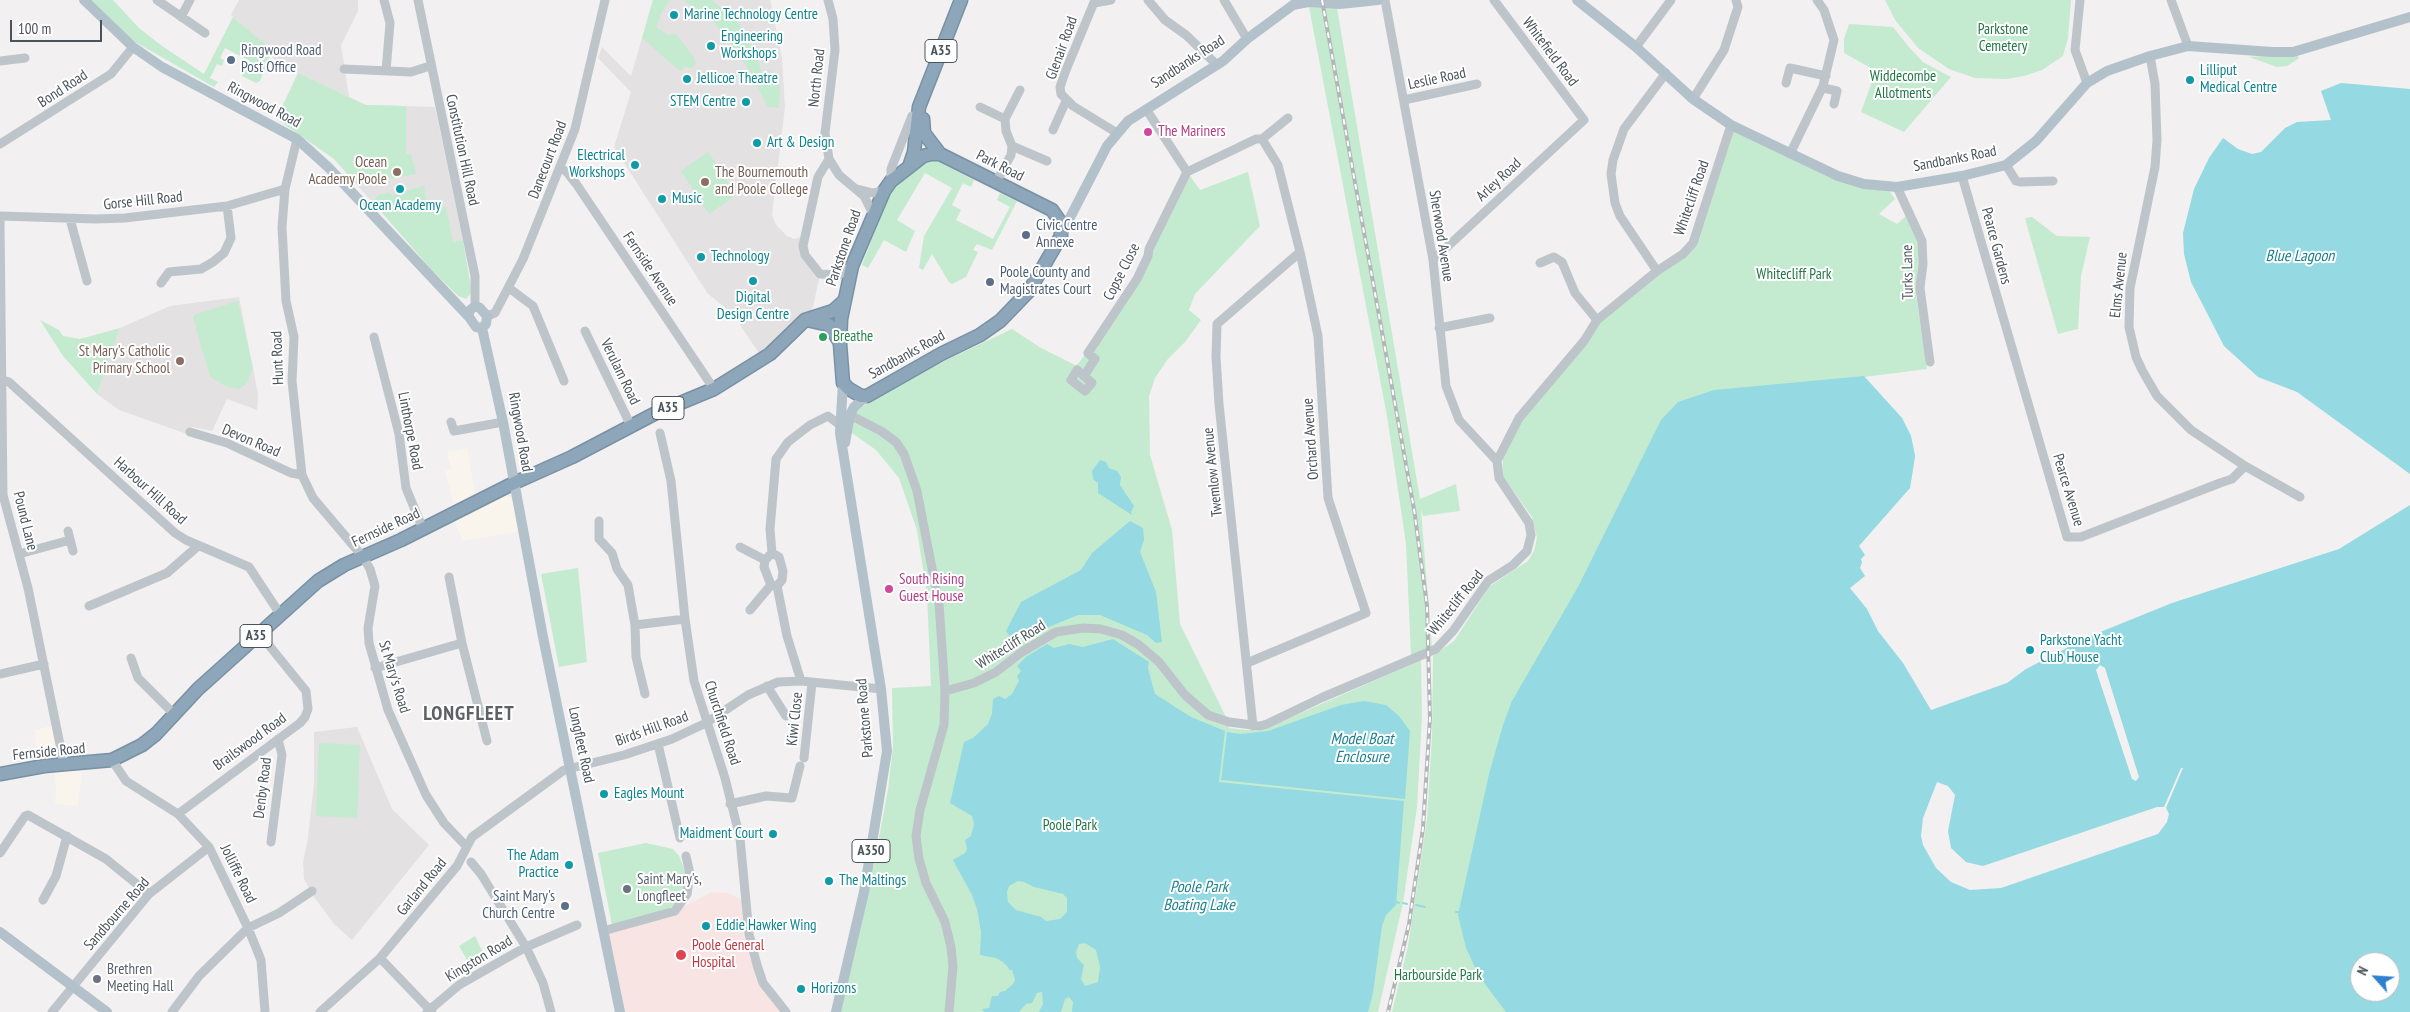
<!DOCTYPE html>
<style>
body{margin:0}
#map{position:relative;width:2410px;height:1012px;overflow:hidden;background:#f2f0f0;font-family:"PT Sans Narrow",sans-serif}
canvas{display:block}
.north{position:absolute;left:2350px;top:952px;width:50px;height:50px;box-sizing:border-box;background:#fff;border:1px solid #b7bbbd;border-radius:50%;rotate:296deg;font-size:14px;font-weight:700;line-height:20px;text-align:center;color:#4a545b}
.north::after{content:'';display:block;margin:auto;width:18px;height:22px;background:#2d81cf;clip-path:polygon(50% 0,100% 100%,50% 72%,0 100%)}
.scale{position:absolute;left:10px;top:20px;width:92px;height:22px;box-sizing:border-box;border:2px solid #4a545b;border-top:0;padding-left:6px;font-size:15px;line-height:18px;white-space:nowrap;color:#4a545b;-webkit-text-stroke:4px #fff;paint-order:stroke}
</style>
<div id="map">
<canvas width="2410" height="1012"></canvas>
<div class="north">N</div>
<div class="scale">100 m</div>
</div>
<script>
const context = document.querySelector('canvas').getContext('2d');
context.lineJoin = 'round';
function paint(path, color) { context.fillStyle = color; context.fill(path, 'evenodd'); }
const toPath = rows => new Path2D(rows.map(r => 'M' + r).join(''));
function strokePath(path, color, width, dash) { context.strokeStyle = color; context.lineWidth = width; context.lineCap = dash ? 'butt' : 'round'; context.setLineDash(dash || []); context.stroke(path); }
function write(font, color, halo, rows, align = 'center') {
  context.font = font + ' "PT Sans Narrow",sans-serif'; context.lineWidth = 4; context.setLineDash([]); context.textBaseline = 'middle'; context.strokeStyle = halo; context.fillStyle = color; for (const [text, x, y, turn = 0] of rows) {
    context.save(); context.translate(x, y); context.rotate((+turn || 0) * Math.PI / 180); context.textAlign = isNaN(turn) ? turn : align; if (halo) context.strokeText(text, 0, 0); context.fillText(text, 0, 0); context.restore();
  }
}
const commercial = toPath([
 [467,448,475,493,454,504,445,471,451,469,447,452],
 [500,495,509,496,513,502,519,531,463,541,453,518],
 [51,726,55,739,54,751,50,761,36,764,35,730],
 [54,769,82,771,78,806,55,804,56,788]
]);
const education = toPath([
 [239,0,358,0,358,11,341,45,349,97,289,69,270,56,267,52,269,48,231,15],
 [653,0,770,0,782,58,785,107,772,215,776,225,787,236,795,239,803,236,803,246,820,274,813,307,805,320,763,359,732,313,708,294,614,147,631,92,598,58,602,47,631,76],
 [336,104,435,107,463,240,435,246,422,258,334,159],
 [239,297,258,394,257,410,227,399,212,431,192,427,190,432,187,434,119,410,97,394,120,328,170,306],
 [357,727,392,809,429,845,352,940,335,925,314,897,304,879,303,862,308,838,314,783,314,732]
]);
const medical = toPath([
 [712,892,728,893,746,902,757,965,786,1012,620,1012,603,931,675,911]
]);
const green = toPath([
 [90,0,113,0,139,28,162,46,204,74,233,17,270,48,267,52,270,56,260,81,256,83,242,76,250,61,225,48,220,58,224,60,222,66,217,64,210,78,218,82,214,87,130,39],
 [653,0,670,0,663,10,656,27,668,35,676,34,695,59,696,64,692,68,685,67,680,71,642,38],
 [684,0,712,0,739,24,748,37,762,72,771,71,772,84,780,85,779,108,768,107,747,67,712,19,707,19],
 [1885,0,2071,0,2068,38,2063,56,2042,70,2024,76,2007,79,1975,78,1949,69,1918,48,1895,20],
 [1309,7,1337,8,1420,499,1456,484,1460,511,1423,516,1421,510,1432,648,1411,655,1406,544,1387,416],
 [1849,24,1893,27,1908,46,1923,62,1951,77,1904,132,1861,112,1876,71,1844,53,1844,39],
 [2297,54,2299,58,2295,61,2287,66,2277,67,2249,57],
 [298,73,366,105,406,106,406,154,411,154,416,174,357,184,334,159,274,117,277,110,280,111],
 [1731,125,1838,176,1886,186,1895,199,1879,214,1897,224,1906,216,1919,244,1916,295,1927,369,1864,377,1902,418,1911,436,1915,456,1910,488,1882,518,1870,503,1642,1012,1392,1012,1408,946,1427,819,1432,737,1433,656,1454,641,1490,586,1528,561,1534,551,1537,538,1532,517,1502,475,1503,458,1519,418,1597,320,1693,243],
 [708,152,736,195,709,214,681,171],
 [929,161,939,161,974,180,971,187,963,183,952,205,961,210,956,220,993,239,1010,207,997,200,1000,193,1017,201,992,250,977,244,973,250,978,252,966,277,952,284,949,282,932,254,923,270,919,268,924,236,952,188,925,173,897,220,915,231,906,252,884,240,868,268,862,265,891,190,913,169],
 [1187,172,1200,190,1248,172,1260,226,1195,294,1189,310,1201,320,1185,342,1167,360,1155,378,1149,396,1150,455,1172,530,1180,624,1225,715,1229,728,1246,730,1267,728,1421,660,1422,717,1417,807,1403,903,1378,1012,841,1012,871,880,888,790,893,746,892,688,931,686,927,594,917,530,899,478,876,450,852,433,855,411,917,374,1012,329,1041,348,1075,365,1078,364,1123,304],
 [424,186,428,211,446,207,453,242,463,240,470,282,471,293,466,299,458,296,430,268,373,202,378,195,390,193,391,195],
 [2032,217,2057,236,2090,237,2081,276,2078,329,2058,334,2026,222,2025,218],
 [238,301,253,368,247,383,239,389,228,387,210,377,193,317,196,314],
 [40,320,59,330,63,336,80,339,120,328,97,394,63,356],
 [578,568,587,662,559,667,541,574],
 [319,743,360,745,357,818,316,816],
 [646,843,673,849,679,856,687,876,684,893,674,907,612,925,598,853],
 [475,936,487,961,473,970,459,946]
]);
const water = toPath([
 [2341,83,2410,89,2410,474,2297,392,2258,377,2224,346,2191,282,2184,254,2183,233,2194,189,2209,158,2223,138,2238,149,2252,154,2261,152,2285,128,2297,122,2331,120,2321,91],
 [1864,376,1902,418,1911,436,1915,456,1910,488,1859,546,1865,555,1861,559,1862,562,1860,568,1865,576,1850,588,1867,609,1878,631,1903,663,1931,710,2007,683,2026,669,2088,637,2172,603,2339,549,2410,505,2410,1012,1506,1012,1479,976,1466,948,1458,915,1489,774,1503,725,1512,701,1578,587,1661,420,1678,402,1714,390],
 [2360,962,2390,962,2390,992,2360,992],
 [1100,460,1106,462,1109,468,1117,471,1121,477,1120,485,1134,506,1131,512,1132,515,1098,493,1098,483,1093,479,1092,471],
 [1130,521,1143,528,1144,540,1140,552,1156,592,1162,642,1156,643,1147,635,1100,615,1078,615,1017,640,1011,638,1006,631,1021,602,1081,570,1092,553],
 [1113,639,1149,662,1148,668,1155,694,1191,717,1225,731,1219,782,1404,801,1396,905,1386,915,1382,926,1373,993,1368,1012,1072,1012,1073,1002,1069,997,1065,999,1061,1012,1039,1012,1043,1004,1042,992,1037,993,1032,1003,1026,1004,1019,1012,984,1012,982,1009,989,1008,992,996,998,996,1000,992,1005,991,1014,983,1015,979,1012,970,1009,970,1008,967,1003,962,996,958,980,955,981,932,977,909,972,895,953,860,965,853,967,849,965,840,971,836,974,824,972,816,950,803,964,742,973,738,988,724,992,714,993,699,999,696,1005,699,1012,694,1019,681,1017,676,1021,671,1017,666,1026,657,1047,644,1054,648,1069,644,1083,647],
 [1018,881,1024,882,1034,887,1063,894,1067,898,1067,912,1060,919,1046,921,1041,917,1016,910,1008,902,1007,892,1009,886],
 [1085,943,1096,950,1100,967,1098,982,1085,986,1081,979,1084,965,1077,958,1076,952,1079,944],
 [1364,701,1386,705,1399,716,1410,731,1405,799,1221,780,1227,732,1240,734,1268,731,1341,705]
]);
const pier = toPath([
 [2100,665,2105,668,2139,777,2136,781,2132,779,2096,670],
 [2181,768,2183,768,2166,808,2169,814,2167,822,2158,834,2001,888,1970,890,1951,882,1936,868,1923,845,1921,836,1923,818,1937,782,1948,786,1955,795,1948,831,1951,848,1966,862,1983,866,2157,807,2164,807]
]);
const stream = toPath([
 [1396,902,1399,903],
 [1403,903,1407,904],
 [1416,905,1425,907],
 [1456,912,1459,912]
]);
const minor = toPath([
 [157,0,205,33],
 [384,0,390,23,386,71],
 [418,0,475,276,475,306],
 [828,0,833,19,835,50,825,133,829,159,839,175,864,196,873,214],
 [1095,0,1066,70,1060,87,1061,94,1073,106,1117,133],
 [1148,0,1165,20,1186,35,1217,65],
 [1224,0,1247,39],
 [1385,0,1433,260,1446,386,1459,420,1497,461],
 [2080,0,2075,50,2087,83],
 [2171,0,2188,46],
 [1094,3,1111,0],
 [181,17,190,0],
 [1636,47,1671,0],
 [2150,56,2155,84,2157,140,2155,167,2130,288,2129,327,2136,357,2142,370,2157,396,2191,430,2245,466,2300,497],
 [0,61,25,58],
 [344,69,411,72,430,66],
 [1786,83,1790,68,1826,76],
 [1823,88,1837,91,1834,104],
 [1693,99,1724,50,1738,7,1736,0],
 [1404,100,1477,84],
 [980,107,1005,119],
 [1146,109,1187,172,1256,139,1262,139,1288,118],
 [1053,130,1066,101],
 [297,139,285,189,282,227,286,301,294,337,292,381,302,475,313,498,363,557,370,569,375,586,368,628,369,643,388,710,426,795,444,823,466,846],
 [0,144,111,74,133,47],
 [1012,146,1047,161],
 [1790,154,1823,86,1834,40,1824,10,1817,0],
 [829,159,818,177,803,246,805,255,820,274,839,275,852,266],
 [2006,165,2016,181,2020,182,2053,181],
 [560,168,566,171,577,185,714,389],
 [1962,176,2067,537,2081,537,2220,483,2232,479,2245,466],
 [891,181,891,169,912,116],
 [996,182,1011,155,1012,146,1006,131,1005,119,1020,90],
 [1897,187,1922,241,1923,264,1920,288,1930,362],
 [857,189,873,193,884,191],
 [0,216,96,219,125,218,227,206,285,189],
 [70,219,87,281],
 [0,221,3,495,28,588,64,764],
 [1433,260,1584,120,1494,0],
 [1540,263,1554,257,1562,262,1575,293,1597,320],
 [1657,271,1620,216,1615,203,1611,174,1613,160,1624,129,1666,73],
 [161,283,169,272,201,269,213,262,224,253,231,238,227,206],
 [509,288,533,306,564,381],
 [487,316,495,313,523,259,575,129,605,0],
 [1439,328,1490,318],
 [585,331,631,426],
 [374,337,399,434,406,488,423,529],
 [1077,370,1092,383,1085,391,1071,380,1077,370],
 [1084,376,1095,359,1088,353,1137,279,1148,256,1149,249,1187,172],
 [3,380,9,382,175,533,186,540,249,567,280,614],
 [850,415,881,431,896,442,904,454,917,491,939,604,945,691,944,725,920,810,916,836,919,859,926,883,945,922,951,947,953,966,949,1012],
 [451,422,454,431,503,422],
 [190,432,227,443,291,473,302,475],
 [660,433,671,481,685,619,694,681,725,778,740,838,749,934,757,965,763,983,786,1012],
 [599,521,599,539,612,553,617,569,628,585,635,625,636,657,645,694],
 [68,531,73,551],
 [740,547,765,560],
 [772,553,770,529,776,459,788,442,810,425,828,416,840,425],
 [772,553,779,557,783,571,782,580,777,586,771,585,764,567,765,560,772,553],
 [19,554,70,540],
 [449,577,462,643,487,741],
 [777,586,787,636,801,681],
 [89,606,167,573,198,546],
 [750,610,771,585],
 [635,625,685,619],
 [131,658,138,678,174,714],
 [1247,663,1366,613,1328,498,1318,336,1300,252,1278,165,1262,139],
 [375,668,462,643],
 [0,674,44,664],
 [767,686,786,716],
 [945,691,974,683,996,672,1022,652,1056,632,1083,628,1101,629,1122,635,1139,645,1159,662,1185,695,1208,715,1229,722,1260,726,1267,724,1321,698,1436,649,1453,631,1488,581,1513,565,1527,551,1531,535,1529,523,1499,478,1497,461,1519,418,1584,341,1597,320,1657,271,1683,254,1693,243,1731,125],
 [1253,726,1219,404,1216,357,1217,324,1300,252],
 [658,744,680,838],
 [804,758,812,683],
 [112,760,126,781,178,814,209,847,248,928,261,960,265,1012],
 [730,804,766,796,792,798,800,766],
 [178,814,300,723,305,717,308,709,306,691,259,633],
 [271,842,282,755,278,739],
 [0,853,25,816,28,815,106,859,149,894],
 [471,862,481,874,526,947,543,983,551,1012],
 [43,900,56,876,67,836],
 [603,931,675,911,687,894,690,874,686,856],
 [380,958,432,1012],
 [52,1012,149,894,209,847],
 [172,1012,199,976,248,928,279,913,312,891],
 [320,1012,380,958,457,866,472,837,564,770,624,755,672,739,706,723,748,695,778,682,801,681,881,689],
 [427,1012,459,985,494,965,526,947,577,925]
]);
const major = toPath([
 [84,0,133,47,162,67,297,139,328,167,469,317],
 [1577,0,1636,47,1693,99,1731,125,1838,176,1864,184,1897,187,1962,176,2006,165,2036,141,2087,83,2107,71,2150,56,2188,46,2272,52,2293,52,2410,17],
 [1061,235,1107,146,1128,121,1223,61,1247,39,1293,5,1308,2,1340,4,1378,0],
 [475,306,480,308,487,316,486,324,482,328,476,327,469,317,469,311,475,306],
 [482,328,503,422,543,637,620,1012],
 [845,443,850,415,854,407,867,396],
 [0,932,107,1012],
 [836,1012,864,892,887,751,881,689,840,433,843,383]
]);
const highway = toPath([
 [923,119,924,133,940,154],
 [931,154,940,154,1052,210,1061,223,1061,236,1029,291,1000,321,980,335,941,354,867,396,861,396,849,389,843,383,840,344,841,319,852,266,884,191,891,181,909,167,923,156,931,154],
 [909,167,914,152,919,107,961,0],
 [807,320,829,325,839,341],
 [0,774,44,766,112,760,142,745,156,734,198,689,318,581,344,565,401,540,514,483,572,457,656,413,714,389,770,354,805,320,833,311,844,301]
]);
const rail = toPath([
 [1322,0,1414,509,1427,606,1430,718,1423,828,1409,924,1388,1012]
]);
const markers = [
 [674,15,5,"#0f9aa8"],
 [711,46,5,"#0f9aa8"],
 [231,60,5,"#5c6f8a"],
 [687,79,5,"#0f9aa8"],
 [2190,80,5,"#0f9aa8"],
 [746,102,5,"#0f9aa8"],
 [1148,132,5,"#d1479c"],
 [757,143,5,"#0f9aa8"],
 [635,165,5,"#0f9aa8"],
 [397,172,5,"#8d6e63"],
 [705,182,5,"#8d6e63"],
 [400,189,5,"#0f9aa8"],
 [662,199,5,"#0f9aa8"],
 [1026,235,5,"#5c6f8a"],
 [701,257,5,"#0f9aa8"],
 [753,281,5,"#0f9aa8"],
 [990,282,5,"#5c6f8a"],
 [823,337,5,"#2e9e5b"],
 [180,361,5,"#8d6e63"],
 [889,589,5,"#d1479c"],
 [2030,650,5,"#0f9aa8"],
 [604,794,5,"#0f9aa8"],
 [773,834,5,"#0f9aa8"],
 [569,865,5,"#0f9aa8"],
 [829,881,5,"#0f9aa8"],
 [627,889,5,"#6b7280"],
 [565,906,5,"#5c6f8a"],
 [706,926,5,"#0f9aa8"],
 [681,955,6,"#e0444e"],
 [97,979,5,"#6b7280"],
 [801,989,5,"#0f9aa8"]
];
const shields = [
 [941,51,32],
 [668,408,32],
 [256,636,32],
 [871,851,38]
];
const shieldNames = [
 ["A35",941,51],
 ["A35",668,408],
 ["A35",256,636],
 ["A350",871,851]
];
const cultureNames = [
 ["Marine Technology Centre",684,15],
 ["Engineering",721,37],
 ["Workshops",721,54],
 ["Lilliput",2200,71],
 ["Medical Centre",2200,88],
 ["Jellicoe Theatre",697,79],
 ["STEM Centre",736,102,"right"],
 ["Art & Design",767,143],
 ["Electrical",625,156,"right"],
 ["Workshops",625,173,"right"],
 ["Music",672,199],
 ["Ocean Academy",400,206,"center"],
 ["Technology",711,257],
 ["Digital",753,298,"center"],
 ["Design Centre",753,315,"center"],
 ["Parkstone Yacht",2040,641],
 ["Club House",2040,658],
 ["Eagles Mount",614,794],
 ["Maidment Court",763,834,"right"],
 ["The Adam",559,856,"right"],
 ["Practice",559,873,"right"],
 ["The Maltings",839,881],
 ["Eddie Hawker Wing",716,926],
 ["Horizons",811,989]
];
const parkNames = [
 ["Parkstone",2003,30],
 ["Cemetery",2003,47],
 ["Widdecombe",1903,77],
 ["Allotments",1903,94],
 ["Whitecliff Park",1794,275],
 ["Poole Park",1070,826],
 ["Harbourside Park",1438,976]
];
const streetNames = [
 ["Glenair Road",1062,48,-70],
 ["Whitefield Road",1550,52,53],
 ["Sandbanks Road",1188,62,-33],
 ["North Road",817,78,-84],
 ["Leslie Road",1437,79,-12],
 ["Bond Road",63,89,-33],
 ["Ringwood Road",264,105,28],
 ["Constitution Hill Road",462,150,78],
 ["Sandbanks Road",1955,159,-11],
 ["Danecourt Road",548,160,-69],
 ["Park Road",1000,166,27],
 ["Arley Road",1499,180,-43],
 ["Whitecliff Road",1692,198,-71],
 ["Gorse Hill Road",143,201,-6],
 ["Sherwood Avenue",1441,236,81],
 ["Pearce Gardens",1996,246,75],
 ["Parkstone Road",844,248,-71],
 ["Fernside Avenue",650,269,56],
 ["Copse Close",1122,272,-63],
 ["Turks Lane",1908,272,-91],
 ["Elms Avenue",2119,285,-84],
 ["Sandbanks Road",907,355,-29],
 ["Hunt Road",278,358,-92],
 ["Verulam Road",620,372,64],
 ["Linthorpe Road",410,431,79],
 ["Ringwood Road",520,432,80],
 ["Orchard Avenue",1311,439,-94],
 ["Devon Road",251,441,23],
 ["Twemlow Avenue",1213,472,-96],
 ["Pearce Avenue",2068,490,73],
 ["Harbour Hill Road",150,491,42],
 ["Pound Lane",25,521,76],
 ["Fernside Road",386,528,-25],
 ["Whitecliff Road",1456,603,-51],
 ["Whitecliff Road",1011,645,-32],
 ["St Mary's Road",394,677,73],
 ["Parkstone Road",865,718,-95],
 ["Kiwi Close",795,719,-84],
 ["Churchfield Road",722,723,72],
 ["Birds Hill Road",652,729,-20],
 ["Brailswood Road",250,742,-36],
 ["Longfleet Road",581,745,78],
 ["Fernside Road",49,752,-6],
 ["Denby Road",263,788,-83],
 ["Jolliffe Road",238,874,64],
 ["Garland Road",422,887,-51],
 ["Sandbourne Road",117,914,-49],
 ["Kingston Road",479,959,-31]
];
const serviceNames = [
 ["Ringwood Road",241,51],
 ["Post Office",241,68],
 ["Civic Centre",1036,226],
 ["Annexe",1036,243],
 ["Poole County and",1000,273],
 ["Magistrates Court",1000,290],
 ["Saint Mary's",555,897,"right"],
 ["Church Centre",555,914,"right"]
];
const hotelNames = [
 ["The Mariners",1158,132],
 ["South Rising",899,580],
 ["Guest House",899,597]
];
const educationNames = [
 ["Ocean",387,163],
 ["Academy Poole",387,180],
 ["The Bournemouth",715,173,"left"],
 ["and Poole College",715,190,"left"],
 ["St Mary's Catholic",170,352],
 ["Primary School",170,369]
];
const leisureNames = [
 ["Breathe",833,337]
];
const worshipNames = [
 ["Saint Mary's,",637,880],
 ["Longfleet",637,897],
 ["Brethren",107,970],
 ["Meeting Hall",107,987]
];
const healthNames = [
 ["Poole General",692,946],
 ["Hospital",692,963]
];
const waterNames = [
 ["Blue Lagoon",2300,256],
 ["Model Boat",1362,739],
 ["Enclosure",1362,757],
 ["Poole Park",1199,887],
 ["Boating Lake",1199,905]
];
const districtNames = [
 ["LONGFLEET",469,714]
];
paint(commercial, '#faf5ec');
paint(education, '#e3e1e1');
paint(medical, '#f9e4e4');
paint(green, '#c4ebcf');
paint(water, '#95d9e3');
paint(pier, '#f2f0f0');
strokePath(stream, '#95d9e3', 2);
strokePath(highway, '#7891a5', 15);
strokePath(minor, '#bdc5cb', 9);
strokePath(major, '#b3c1cb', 10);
strokePath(highway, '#8da6b9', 12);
strokePath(rail, '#b3b6b9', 4);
strokePath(rail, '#fff', 2, [5.5]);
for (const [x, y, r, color] of markers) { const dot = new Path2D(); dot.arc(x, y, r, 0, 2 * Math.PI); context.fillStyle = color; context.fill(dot); strokePath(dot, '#fff', 2); }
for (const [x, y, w] of shields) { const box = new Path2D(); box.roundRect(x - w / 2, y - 11.5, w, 23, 4); context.fillStyle = '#fff'; context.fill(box); strokePath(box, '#4a545b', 1); }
write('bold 14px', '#4a545b', null, shieldNames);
write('15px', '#0d838f', '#fff', cultureNames, 'left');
write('15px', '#227645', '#fff', parkNames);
write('15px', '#4a545b', '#fff', streetNames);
write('15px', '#4e5e75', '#fff', serviceNames, 'left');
write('15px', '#b23c85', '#fff', hotelNames, 'left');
write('15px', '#785e54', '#fff', educationNames, 'right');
write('15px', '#27864d', '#fff', leisureNames, 'left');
write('15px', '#5b616d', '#fff', worshipNames, 'left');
write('15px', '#be3a42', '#fff', healthNames, 'left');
write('italic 16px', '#1b808e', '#fff', waterNames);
context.letterSpacing = '1px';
write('bold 20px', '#5d6164', '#fff', districtNames);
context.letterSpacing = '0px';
</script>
